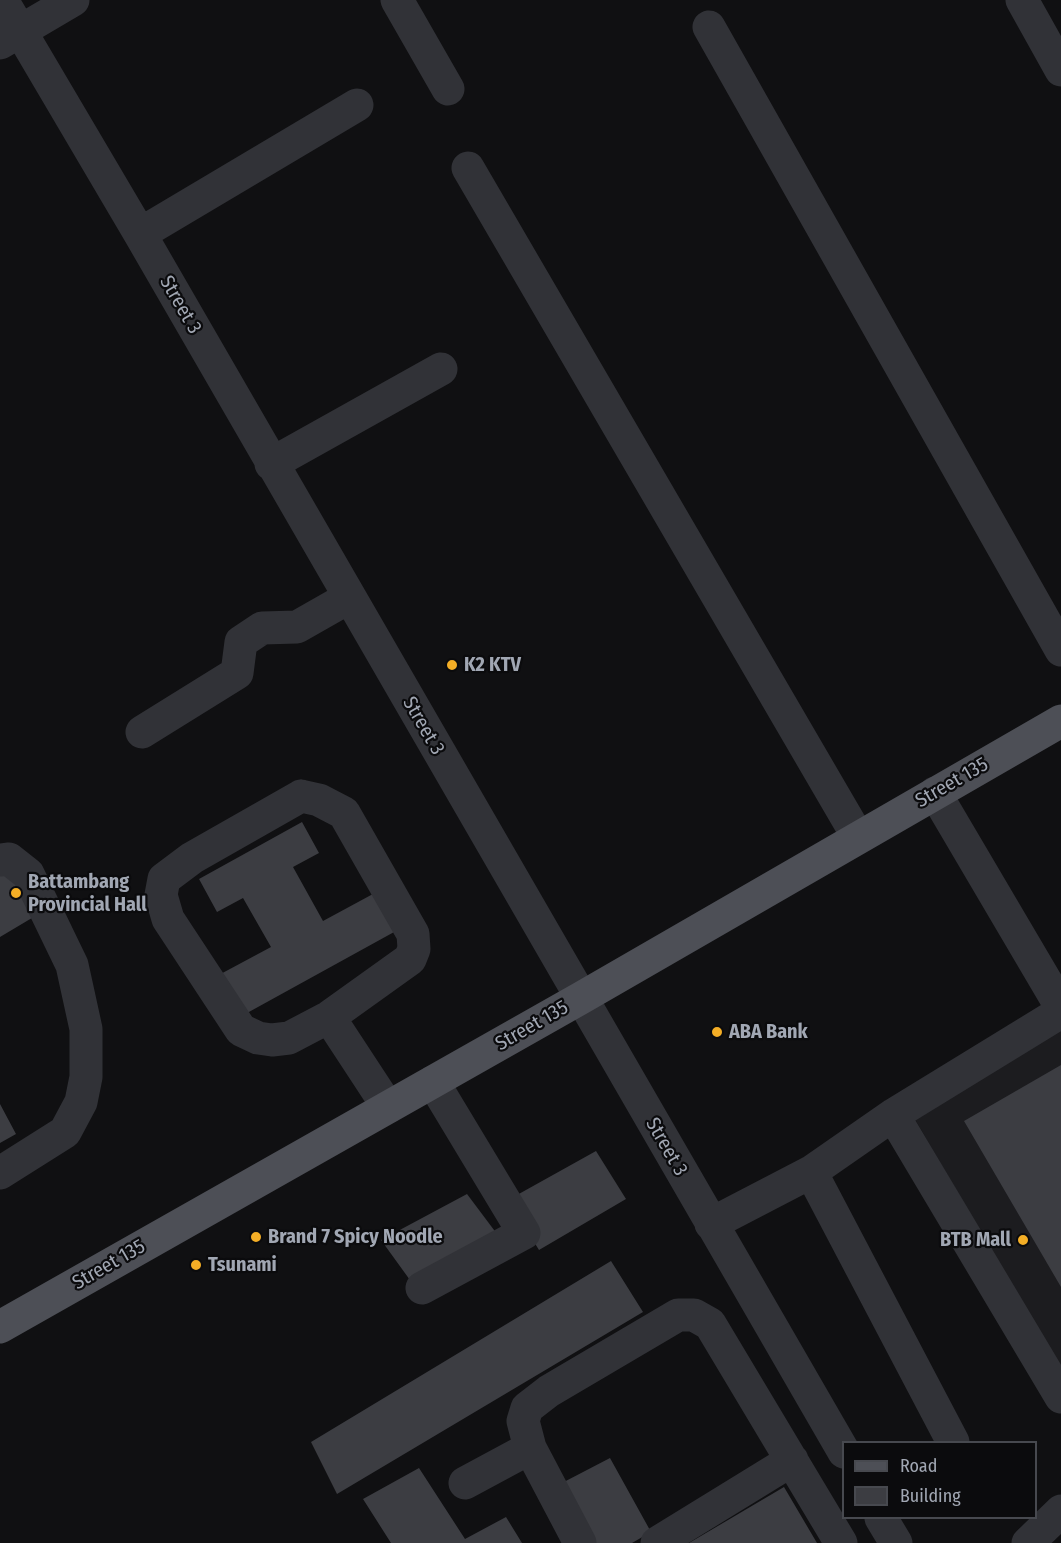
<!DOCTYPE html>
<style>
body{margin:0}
#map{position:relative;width:1061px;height:1543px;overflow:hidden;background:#101012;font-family:"Fira Sans Condensed",sans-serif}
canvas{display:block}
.legend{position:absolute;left:842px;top:1441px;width:195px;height:78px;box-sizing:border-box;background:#0b0b0d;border:2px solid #47494f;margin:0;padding:8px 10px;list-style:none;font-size:18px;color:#a1a7b3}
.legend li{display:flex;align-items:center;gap:12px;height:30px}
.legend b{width:30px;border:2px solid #47494f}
</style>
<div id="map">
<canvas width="1061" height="1543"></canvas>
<ul class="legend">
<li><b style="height:8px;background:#4d4f56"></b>Road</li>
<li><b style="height:16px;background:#3c3d42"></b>Building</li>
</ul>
</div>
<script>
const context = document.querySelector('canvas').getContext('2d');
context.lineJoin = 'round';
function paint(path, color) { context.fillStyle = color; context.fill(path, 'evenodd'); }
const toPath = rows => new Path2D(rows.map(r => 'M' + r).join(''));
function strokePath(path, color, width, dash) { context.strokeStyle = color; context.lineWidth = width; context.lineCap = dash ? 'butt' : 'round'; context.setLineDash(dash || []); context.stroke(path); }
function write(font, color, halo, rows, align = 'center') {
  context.font = font + ' "Fira Sans Condensed",sans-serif'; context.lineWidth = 4.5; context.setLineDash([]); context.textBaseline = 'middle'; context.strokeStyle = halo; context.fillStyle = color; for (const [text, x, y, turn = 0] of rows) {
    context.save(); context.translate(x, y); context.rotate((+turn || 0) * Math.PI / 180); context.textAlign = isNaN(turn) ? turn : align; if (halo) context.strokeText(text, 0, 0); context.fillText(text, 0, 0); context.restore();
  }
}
const built = toPath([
 [1061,1019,1061,1370,909,1109]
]);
const building = toPath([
 [302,822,319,853,293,867,323,921,384,888,405,926,238,1018,215,977,271,947,243,898,217,912,199,879],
 [16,865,42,912,0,937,0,875],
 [1061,1065,1061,1287,964,1121],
 [0,1104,16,1134,0,1143],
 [596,1151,626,1199,539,1250,508,1200],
 [467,1194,500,1238,415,1287,381,1240],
 [611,1261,643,1312,337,1494,311,1442],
 [610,1458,651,1532,632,1543,593,1543,560,1484],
 [419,1468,465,1539,506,1517,522,1543,391,1543,363,1499],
 [784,1487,817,1543,689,1543]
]);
const minor = toPath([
 [2,0,140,234,844,1452],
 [397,0,448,89],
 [1022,0,1061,70],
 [709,27,1061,650],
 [0,43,73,0],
 [468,168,858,837],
 [140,234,357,105],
 [271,464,441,369],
 [142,732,237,673,241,642,262,628,297,627,348,598],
 [935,793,1061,1007],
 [301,796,319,800,344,813,413,934,414,949,410,959,329,1017,289,1038,272,1040,258,1038,241,1030,168,919,161,895,164,879,192,858,301,796],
 [0,860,9,859,28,874,72,965,86,1029,86,1077,81,1102,65,1132,0,1173],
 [329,1017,388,1107],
 [893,1115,1061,1397],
 [811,1172,953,1442],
 [711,1224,811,1172,893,1115,1061,1012],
 [422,1288,524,1233,433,1082],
 [465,1483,530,1448],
 [881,1518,896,1543],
 [580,1543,530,1448,523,1421,527,1408,549,1391,678,1315,694,1315,710,1324,841,1543],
 [657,1543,792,1460],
 [1028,1543,1061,1511]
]);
const major = toPath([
 [0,1327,581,998,1061,721]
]);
const markers = [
 [452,665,6,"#f4ae26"],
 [16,893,6,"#f4ae26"],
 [717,1032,6,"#f4ae26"],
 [256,1237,6,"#f4ae26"],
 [1023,1240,6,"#f4ae26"],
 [196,1265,6,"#f4ae26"]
];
const streetNames = [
 ["Street 3",180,305,60],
 ["Street 3",423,726,60],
 ["Street 135",952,783,-30],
 ["Street 135",532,1026,-30],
 ["Street 3",666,1147,60],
 ["Street 135",109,1265,-30]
];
const poiNames = [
 ["K2 KTV",464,665],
 ["Battambang",28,882],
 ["Provincial Hall",28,905],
 ["ABA Bank",729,1032],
 ["Brand 7 Spicy Noodle",268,1237],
 ["BTB Mall",1011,1240,"right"],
 ["Tsunami",208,1265]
];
paint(built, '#1c1c1f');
paint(building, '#3c3d42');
strokePath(minor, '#313237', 33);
strokePath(major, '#4d4f56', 33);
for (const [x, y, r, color] of markers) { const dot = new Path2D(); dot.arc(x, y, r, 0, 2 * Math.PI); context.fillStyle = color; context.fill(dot); strokePath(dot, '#0b0b0d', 2); }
write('20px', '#a1a7b3', '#0b0b0d', streetNames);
write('bold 20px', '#a1a7b3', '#0b0b0d', poiNames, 'left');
</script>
